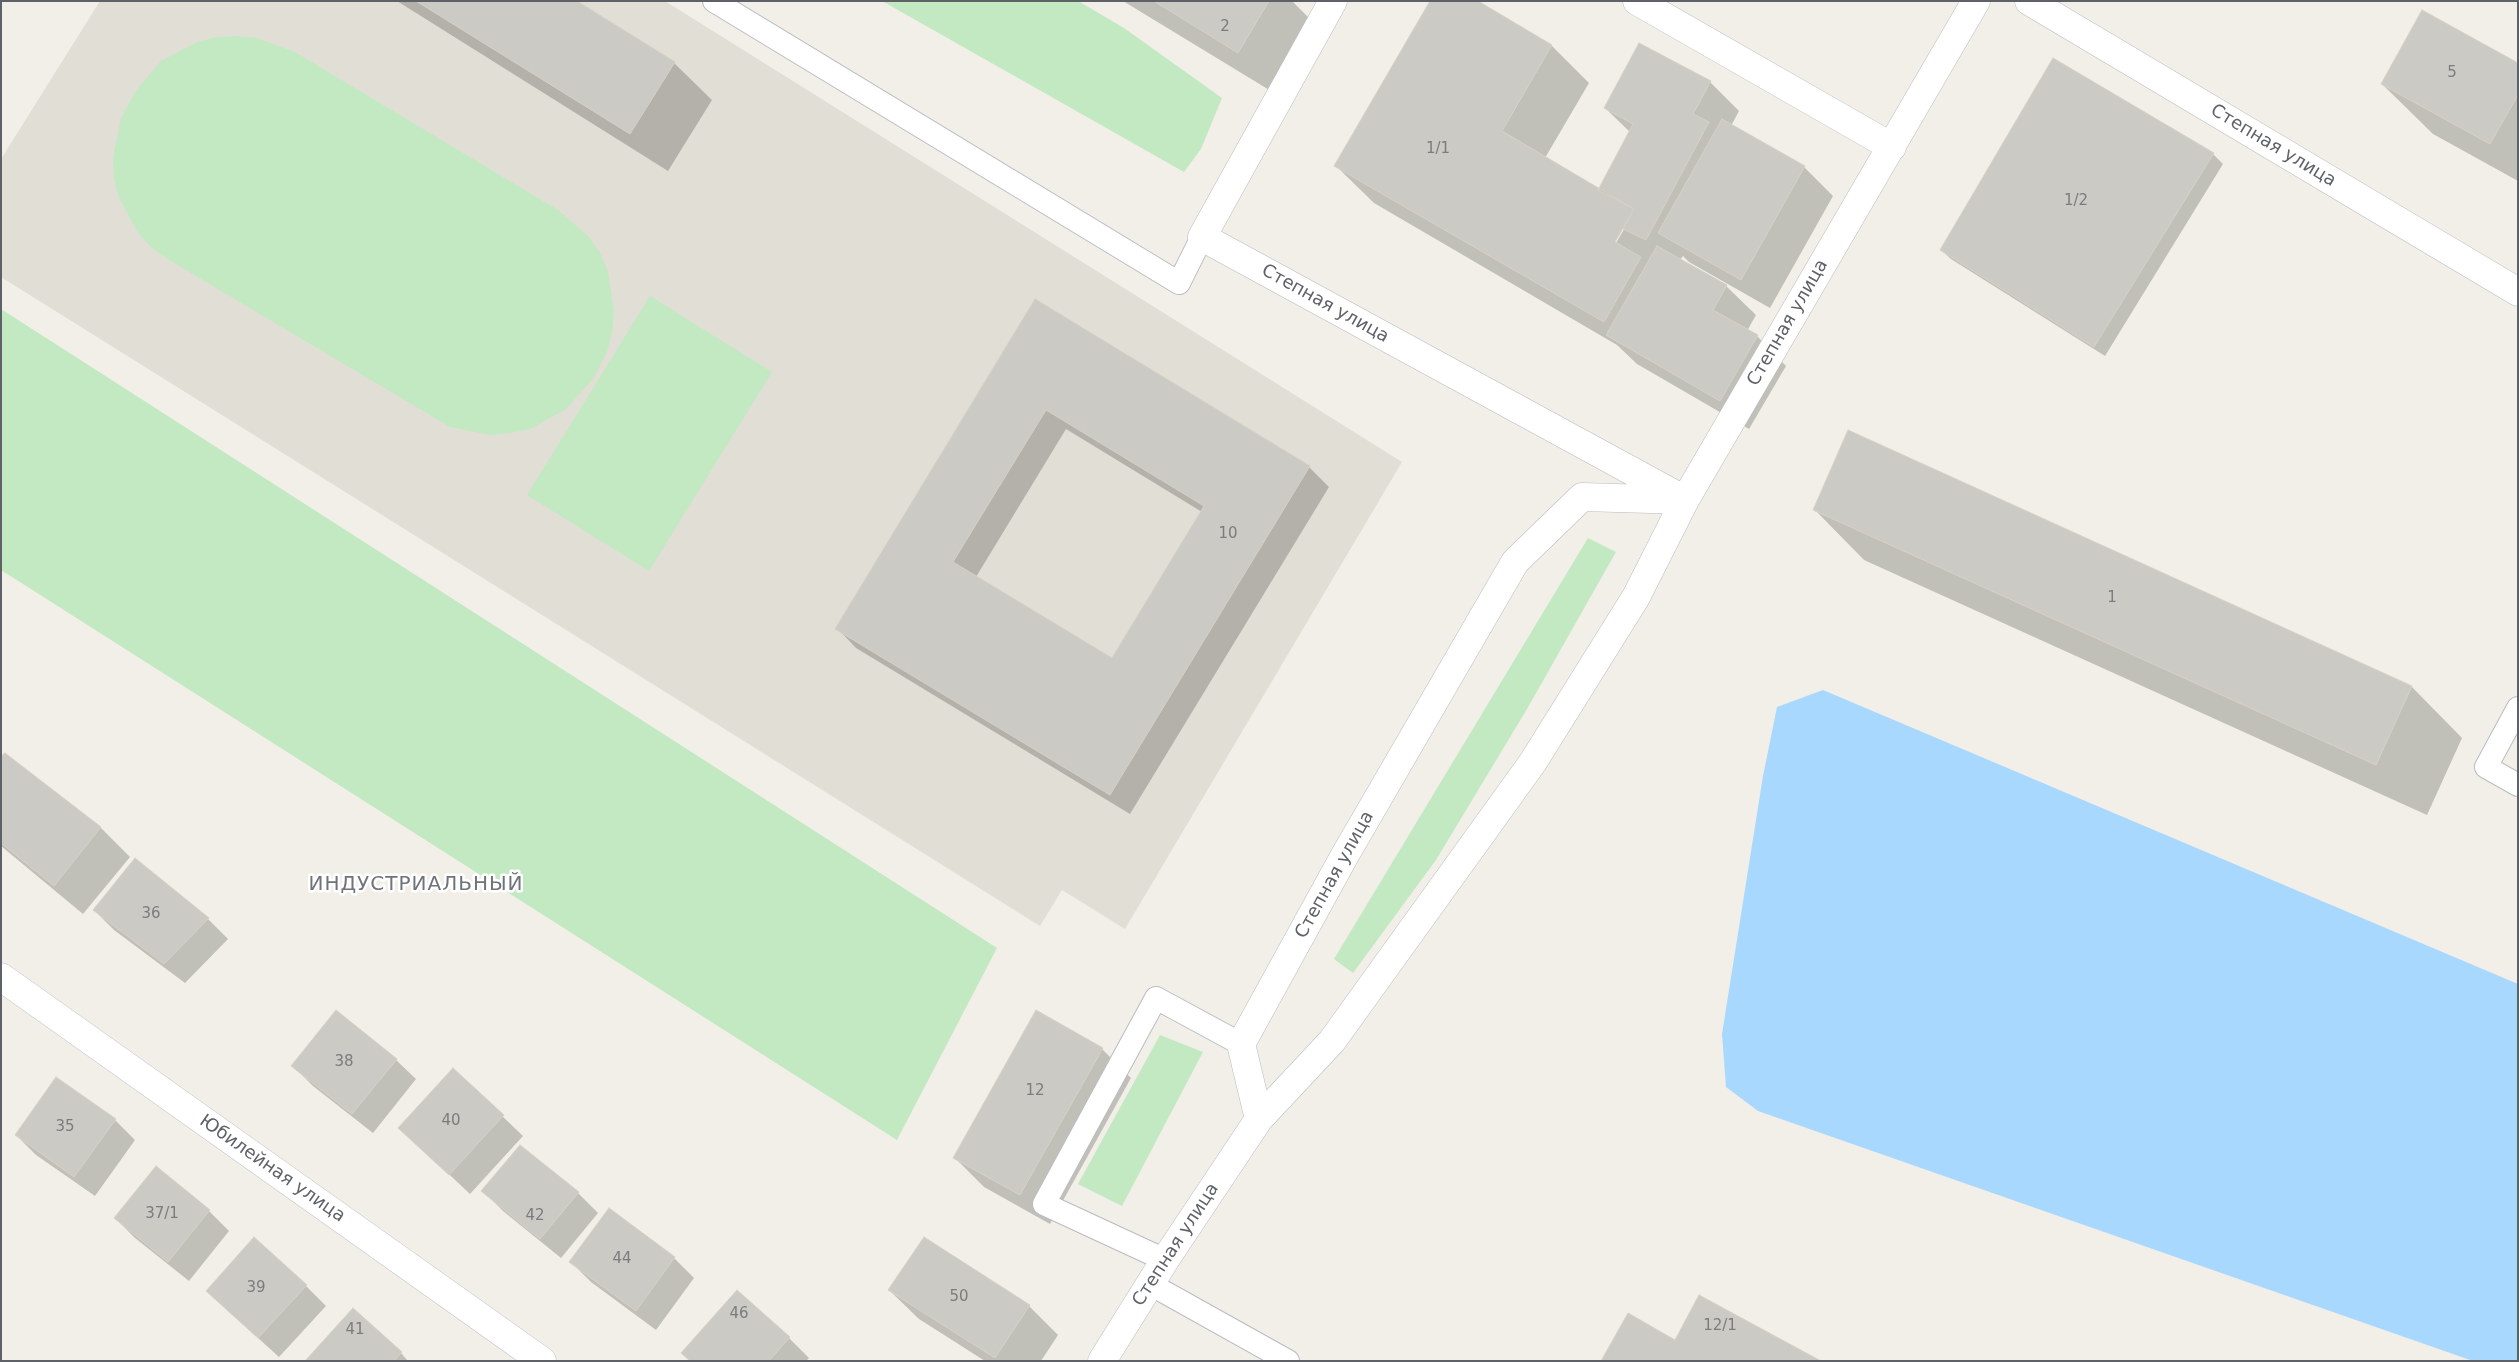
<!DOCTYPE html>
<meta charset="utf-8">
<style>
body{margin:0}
#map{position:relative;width:2519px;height:1362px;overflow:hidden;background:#f1efe7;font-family:"DejaVu Sans",sans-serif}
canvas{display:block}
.frame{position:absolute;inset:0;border:2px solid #5e6268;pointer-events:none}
</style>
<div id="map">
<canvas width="2519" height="1362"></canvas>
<div class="frame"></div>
</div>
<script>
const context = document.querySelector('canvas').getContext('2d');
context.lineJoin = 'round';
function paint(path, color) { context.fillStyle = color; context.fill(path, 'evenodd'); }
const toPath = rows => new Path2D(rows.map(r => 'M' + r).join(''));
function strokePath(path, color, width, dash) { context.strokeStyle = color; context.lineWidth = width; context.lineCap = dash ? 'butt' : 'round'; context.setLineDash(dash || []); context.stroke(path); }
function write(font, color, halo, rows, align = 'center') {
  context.font = font + ' "DejaVu Sans",sans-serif'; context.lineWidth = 5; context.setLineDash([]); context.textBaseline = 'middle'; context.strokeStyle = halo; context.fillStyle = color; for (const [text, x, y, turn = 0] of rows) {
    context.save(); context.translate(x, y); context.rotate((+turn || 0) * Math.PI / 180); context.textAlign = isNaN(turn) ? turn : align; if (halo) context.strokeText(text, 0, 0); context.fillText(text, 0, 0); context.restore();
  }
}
const education = toPath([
 [100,1,665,1,1402,462,1125,929,1062,890,1040,926,1,277,1,159]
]);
const green = toPath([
 [882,1,1078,1,1124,28,1222,98,1201,149,1184,172],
 [237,36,257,38,295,52,558,210,589,237,600,253,608,272,614,312,612,333,607,352,593,379,566,409,530,429,510,433,490,435,450,427,169,260,152,248,139,234,119,198,114,179,113,158,121,118,135,92,161,61,197,42,217,37],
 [650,296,772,372,649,571,527,495],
 [1,309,997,948,897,1140,1,570],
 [1588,538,1616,552,1527,709,1436,860,1353,973,1334,959],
 [1160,1035,1203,1052,1122,1206,1078,1184]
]);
const water = toPath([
 [1823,690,2518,984,2518,1361,2473,1361,1758,1111,1726,1087,1722,1034,1763,776,1777,707]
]);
const shadow = toPath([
 [397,1,575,1,674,63,712,100,668,171],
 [1123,1,1292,1,1328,37,1289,102],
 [1552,46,1589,83,1545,158,1599,190,1630,132,1605,108,1710,82,1739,111,1731,126,1804,167,1833,196,1770,308,1689,262,1683,256,1680,260,1726,286,1756,315,1747,331,1757,336,1786,366,1749,429,1637,364,1617,345,1374,203,1336,166],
 [1627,219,1630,219,1613,248,1611,247],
 [2054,60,2213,154,2223,164,2105,356,1951,259,1941,250],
 [2518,64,2518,181,2433,134,2382,84],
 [1036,301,1309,467,1329,487,1130,814,856,648,837,628],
 [1066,429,1202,512,1112,660,976,577],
 [1849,432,2412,687,2462,738,2427,815,1864,560,1814,509],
 [5,754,101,828,130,857,83,914,1,846,1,758],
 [136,860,208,919,228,939,185,983,114,930,94,910],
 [1102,1049,1131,1078,1050,1224,984,1187,955,1158],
 [396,1060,416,1079,373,1133,313,1086,293,1066],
 [453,1069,523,1136,470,1194,400,1128],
 [57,1079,115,1120,135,1140,95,1196,36,1155,16,1135],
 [156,1168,209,1211,229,1231,189,1281,135,1238,115,1218],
 [483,1191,578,1193,598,1213,561,1258,503,1211],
 [674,1258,694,1278,656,1330,591,1282,571,1262],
 [306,1286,326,1306,279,1357,227,1310],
 [889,1290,1029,1306,1058,1335,1041,1361,985,1361,919,1319],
 [789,1338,809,1358,806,1361,691,1361],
 [401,1353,408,1361,307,1361]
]);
const building = toPath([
 [416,1,577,1,675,62,630,134,416,1],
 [1154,1,1269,1,1238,53,1154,1],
 [1430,1,1478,1,1552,45,1502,131,1634,209,1615,242,1641,257,1604,322,1334,166,1430,1],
 [2422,10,2518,63,2518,95,2490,144,2381,84,2422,10],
 [1639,43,1711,81,1693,114,1709,122,1646,240,1623,229,1634,209,1598,190,1633,124,1604,108,1639,43],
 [2053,58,2214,153,2094,347,1940,250,2053,58],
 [1722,119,1805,166,1741,280,1658,233,1722,119],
 [1657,246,1727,285,1713,310,1758,335,1720,401,1606,335,1657,246],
 [1035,299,1310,466,1110,795,835,629,1035,299],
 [1046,410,1204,506,1112,658,953,562,1046,410],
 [1848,430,2412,686,2376,765,1813,510,1848,430],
 [5,753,101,827,54,886,1,843,1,756,5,753],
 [135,858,209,918,164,964,93,910,135,858],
 [336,1010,397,1059,352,1114,291,1066,336,1010],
 [1036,1010,1103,1048,1020,1195,953,1158,1036,1010],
 [453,1068,504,1115,449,1175,398,1128,453,1068],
 [56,1077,116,1119,74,1177,15,1135,56,1077],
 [520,1145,579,1192,540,1239,481,1191,520,1145],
 [156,1166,210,1210,168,1262,114,1218,156,1166],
 [609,1208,675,1257,636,1311,569,1262,609,1208],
 [254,1237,307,1285,258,1338,206,1291,254,1237],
 [924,1237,1030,1305,995,1358,888,1290,924,1237],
 [737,1290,790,1337,769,1361,690,1361,681,1353,737,1290],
 [1699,1295,1821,1361,1601,1361,1628,1313,1675,1340,1699,1295],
 [353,1308,402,1352,394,1361,305,1361,353,1308]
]);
const lane = toPath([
 [714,1,1179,283,1202,237],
 [2518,708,2486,767,2518,785],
 [1165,1260,1044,1204,1156,998,1241,1044],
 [1150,1284,1288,1361]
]);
const street = toPath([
 [1637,1,1892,147],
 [2029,1,2518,292],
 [1,977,542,1361],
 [1259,1119,1332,1041,1533,762,1636,597,1685,500,1202,237,1333,1],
 [1102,1361,1165,1260,1259,1119,1241,1044,1345,855,1515,562,1582,497,1685,500,1976,1]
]);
const numberNames = [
 ["2",1225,27],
 ["5",2452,73],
 ["1/1",1438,149],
 ["1/2",2076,201],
 ["10",1228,534],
 ["1",2112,598],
 ["36",151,914],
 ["38",344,1062],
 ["12",1035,1091],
 ["40",451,1121],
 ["35",65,1127],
 ["37/1",162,1214],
 ["42",535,1216],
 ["44",622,1259],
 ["39",256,1288],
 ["50",959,1297],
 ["46",739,1314],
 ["12/1",1720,1326],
 ["41",355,1330]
];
const streetNames = [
 ["Степная улица",2273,146,31],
 ["Степная улица",1325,304,29],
 ["Степная улица",1788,323,-60],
 ["Степная улица",1335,875,-61],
 ["Юбилейная улица",272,1169,35],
 ["Степная улица",1176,1245,-57]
];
const quarterNames = [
 ["ИНДУСТРИАЛЬНЫЙ",416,885]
];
paint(education, '#e1ded5');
paint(green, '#c3e9c3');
paint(water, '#a9d8ff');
paint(shadow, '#0003');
paint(building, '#cccac4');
strokePath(building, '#d6d1c5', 1);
strokePath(lane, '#b9bcc1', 24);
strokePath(street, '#b9bcc1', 29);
strokePath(lane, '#fff', 22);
strokePath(street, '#fff', 28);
write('15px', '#7a7c7f', null, numberNames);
write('18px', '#5e6268', '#fff', streetNames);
context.letterSpacing = '1px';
write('20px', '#6f747a', '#fff', quarterNames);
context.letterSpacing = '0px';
</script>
